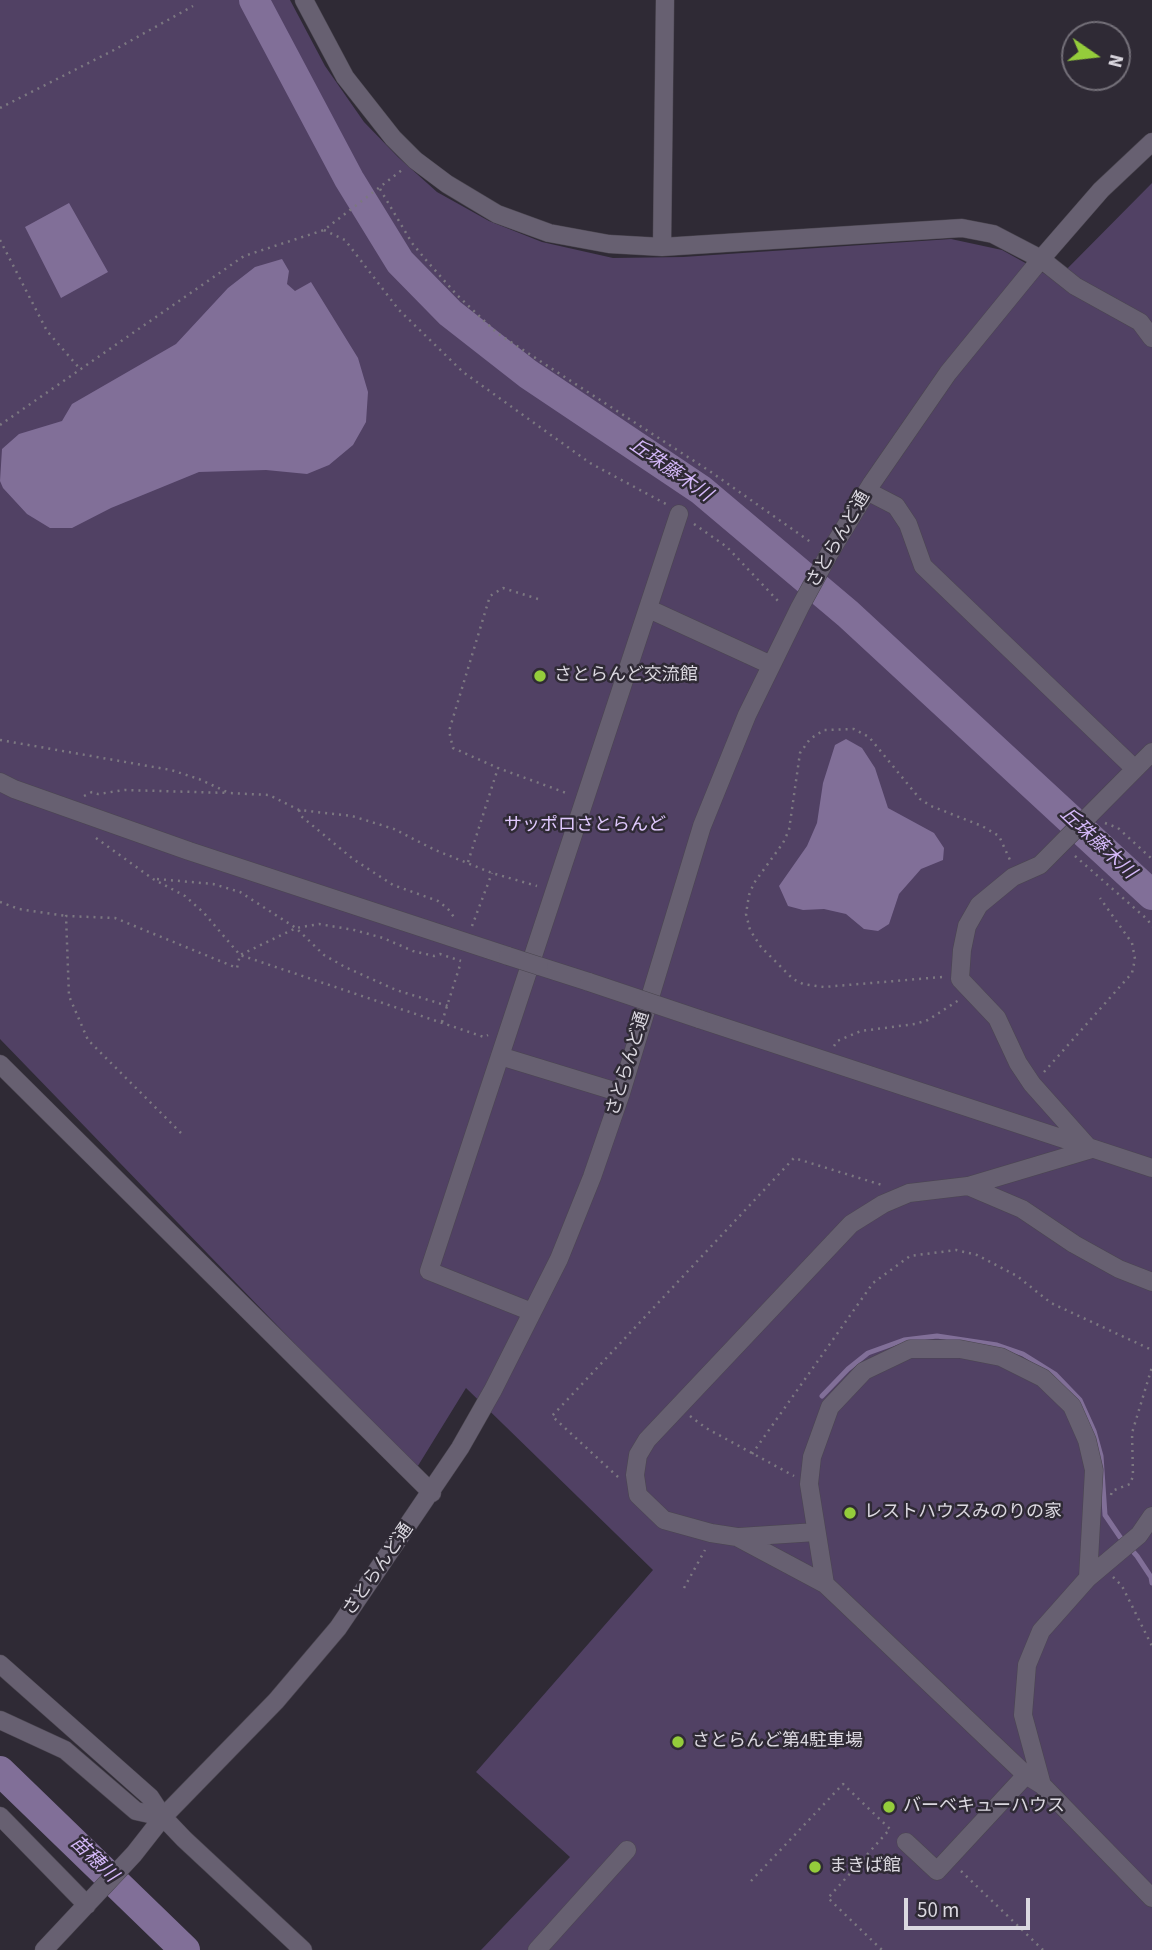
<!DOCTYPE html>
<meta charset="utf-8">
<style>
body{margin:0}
#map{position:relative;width:1152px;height:1950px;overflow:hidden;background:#2f2a35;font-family:"Source Sans 3",sans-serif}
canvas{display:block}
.north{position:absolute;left:1061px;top:21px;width:70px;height:70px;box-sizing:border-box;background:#2f2a35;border:2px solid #747079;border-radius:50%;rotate:104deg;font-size:19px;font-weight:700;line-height:28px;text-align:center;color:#dbd8e0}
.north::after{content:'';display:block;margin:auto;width:24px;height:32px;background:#94cc3b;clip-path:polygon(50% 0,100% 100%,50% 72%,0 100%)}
.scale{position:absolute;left:904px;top:1898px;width:126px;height:32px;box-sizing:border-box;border:4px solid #dbd8e0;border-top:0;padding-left:9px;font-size:21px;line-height:24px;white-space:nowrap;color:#dbd8e0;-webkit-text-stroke:5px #2f2a35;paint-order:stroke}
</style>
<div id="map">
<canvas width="1152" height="1950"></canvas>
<div class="north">N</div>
<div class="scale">50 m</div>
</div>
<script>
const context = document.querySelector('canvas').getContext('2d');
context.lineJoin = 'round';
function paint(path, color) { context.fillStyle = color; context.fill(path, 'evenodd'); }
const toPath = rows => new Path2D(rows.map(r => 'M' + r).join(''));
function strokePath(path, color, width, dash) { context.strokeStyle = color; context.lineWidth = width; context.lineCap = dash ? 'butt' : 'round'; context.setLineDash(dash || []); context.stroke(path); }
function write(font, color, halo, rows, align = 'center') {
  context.font = font + ' "Source Sans 3","Noto Sans JP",sans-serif'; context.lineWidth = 5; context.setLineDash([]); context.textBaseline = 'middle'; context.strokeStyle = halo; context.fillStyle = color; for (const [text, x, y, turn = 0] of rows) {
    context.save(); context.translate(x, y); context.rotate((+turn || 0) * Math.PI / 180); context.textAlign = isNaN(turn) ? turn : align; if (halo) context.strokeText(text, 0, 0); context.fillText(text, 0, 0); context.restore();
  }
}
const green = toPath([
 [0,0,290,0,325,66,364,122,398,157,437,192,489,221,542,242,613,258,683,257,951,239,1002,250,1056,280,1152,183,1152,1950,481,1950,570,1857,476,1772,653,1570,466,1388,416,1469,0,1039]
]);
const water = toPath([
 [69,203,108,272,61,298,25,227],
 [282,259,289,271,287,284,295,291,311,282,358,358,368,392,366,422,353,445,329,465,307,474,266,470,199,472,111,508,72,528,50,528,27,514,3,488,0,481,2,449,19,434,62,421,72,404,176,344,228,288,255,267],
 [846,739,862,748,875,768,888,808,934,833,944,848,943,860,921,869,899,894,889,924,878,931,864,929,846,914,824,909,803,910,788,906,779,886,807,846,817,823,823,783,835,745]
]);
const stream = toPath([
 [822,1396,848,1369,868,1353,904,1340,937,1336,997,1345,1023,1354,1055,1374,1080,1400,1094,1431,1101,1456,1105,1515,1120,1537,1137,1556,1151,1577,1152,1583]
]);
const river = toPath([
 [254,0,349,179,400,262,450,313,528,374,701,490,848,614,1152,895],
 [0,1771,185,1950]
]);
const path = toPath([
 [0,108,114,50,193,6],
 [380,189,412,243,426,260,456,294,497,333,711,472,812,543],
 [324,230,345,240,399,310,463,372,590,463,666,504],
 [0,240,47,331,81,370],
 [0,425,244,256,324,230,402,170],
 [694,524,727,547,779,602],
 [538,599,503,588,490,596,449,731,453,748,498,768,569,794],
 [0,740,171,770,199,779,229,793,269,795,299,810,352,816,394,829,435,850,492,873,537,886],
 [84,796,92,792,98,794,125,790,229,793],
 [299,810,301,816,353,859,393,885,438,901,448,909,456,920],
 [1105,823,1118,828,1152,859],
 [96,838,153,879,185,896,204,913,240,955,484,1037,488,1035],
 [1075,856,1148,920,1152,927],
 [468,862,498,768],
 [157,879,213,884,240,892,296,928,324,955,345,967,396,990,448,1006],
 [0,902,19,909,66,916],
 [472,926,492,873],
 [942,977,824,987,803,984,793,979,761,947,750,930,746,914,749,895,754,883,783,843,789,830,800,753,810,739,824,730,854,729,869,737,920,799,931,806,982,826,999,836,1010,860],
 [442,1022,461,962],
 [834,1046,837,1041,861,1031,915,1024,928,1020,959,1000],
 [1044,1072,1132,973,1135,959,1132,943,1100,898],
 [181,1133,88,1040,69,996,66,916,115,918,237,968,240,955,296,928,319,924,354,930,383,938,413,951,434,956,440,954,461,961],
 [690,1416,706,1428,794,1476],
 [752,1454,873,1283,910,1256,956,1250,977,1255,1017,1276,1051,1303,1152,1350],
 [618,1477,552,1416,794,1158,882,1185],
 [1111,1495,1112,1491,1130,1484,1133,1476,1132,1433,1152,1367],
 [1113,1577,1122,1586,1152,1646],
 [684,1588,705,1550],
 [961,1871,1043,1950],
 [751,1881,843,1784,890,1829,828,1898,882,1950]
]);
const minor = toPath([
 [304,0,345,77,393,138,415,160,447,184,497,214,549,233,609,244,662,247,962,228,993,234,1041,259,1075,286,1140,322,1152,338],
 [662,247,665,0],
 [867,491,896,506,908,524,923,566,1135,769],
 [649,609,771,665],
 [0,782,14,789,189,851,508,956],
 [539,966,589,982],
 [699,1019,1152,1168],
 [500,1056,429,1271,532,1312],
 [0,1064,432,1493],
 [621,1093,500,1056,679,514],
 [1089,1148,1032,1084,1018,1063,997,1018,960,979,962,950,967,926,979,905,1013,877,1040,865,1152,752],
 [968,1186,1022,1209,1074,1244,1119,1269,1152,1282],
 [1152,1516,1139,1535,1088,1578,1041,1631,1027,1665,1023,1715,1042,1785,1152,1898],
 [739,1537,816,1532],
 [825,1584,809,1484,812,1457,830,1407,864,1371,910,1349,960,1349,1001,1357,1043,1378,1072,1406,1087,1440,1094,1470,1088,1578],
 [0,1664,150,1797,163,1817,184,1839,303,1950],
 [0,1720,65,1750,136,1811,163,1817],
 [1042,1785,1026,1775,825,1584,737,1537,711,1533,664,1520,638,1495,635,1475,638,1455,647,1440,851,1224,883,1204,909,1193,968,1186,1092,1149],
 [0,1816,87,1905],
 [906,1842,937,1871,1026,1775],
 [44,1950,134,1854,163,1817,276,1701,338,1628,460,1448,493,1390,559,1259,592,1177,621,1093,702,826,747,715,800,607,830,552,872,483,948,373,1041,259,1101,190,1152,142],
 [537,1950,627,1850]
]);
const minorBridge = toPath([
 [508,956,539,966],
 [589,982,699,1019]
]);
const markers = [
 [540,676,7,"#94cc3b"],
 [850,1513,7,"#94cc3b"],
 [678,1742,7,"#94cc3b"],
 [889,1807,7,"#94cc3b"],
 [815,1867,7,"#94cc3b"]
];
const streetNames = [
 ["さとらんど通",839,540,-60],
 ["さとらんど通",629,1064,-73],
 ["さとらんど通",379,1570,-55]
];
const poiNames = [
 ["さとらんど交流館",554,676],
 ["レストハウスみのりの家",864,1513],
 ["さとらんど第4駐車場",692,1742],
 ["バーベキューハウス",903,1807],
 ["まきば館",829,1867]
];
const parkNames = [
 ["サッポロさとらんど",585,826]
];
const waterNames = [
 ["丘珠藤木川",670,471,35],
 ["丘珠藤木川",1097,844,43],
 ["苗穂川",93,1860,44]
];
paint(green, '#514164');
paint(water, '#816f98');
strokePath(stream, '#816f98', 5);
strokePath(river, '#816f98', 30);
strokePath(minor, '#4b4650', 19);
strokePath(path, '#7c7881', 2.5, [2, 5]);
strokePath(minor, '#676071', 18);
strokePath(minorBridge, '#4b4650', 19, []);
strokePath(minorBridge, '#676071', 18);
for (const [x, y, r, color] of markers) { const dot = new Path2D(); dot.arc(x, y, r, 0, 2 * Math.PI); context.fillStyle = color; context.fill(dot); strokePath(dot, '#2f2a35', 2.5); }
write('18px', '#dbd8e0', '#2f2a35', streetNames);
write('18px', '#dbd8e0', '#2f2a35', poiNames, 'left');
write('18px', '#e0c9fe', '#2f2a35', parkNames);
write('italic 19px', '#d4b8f9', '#2f2a35', waterNames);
</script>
